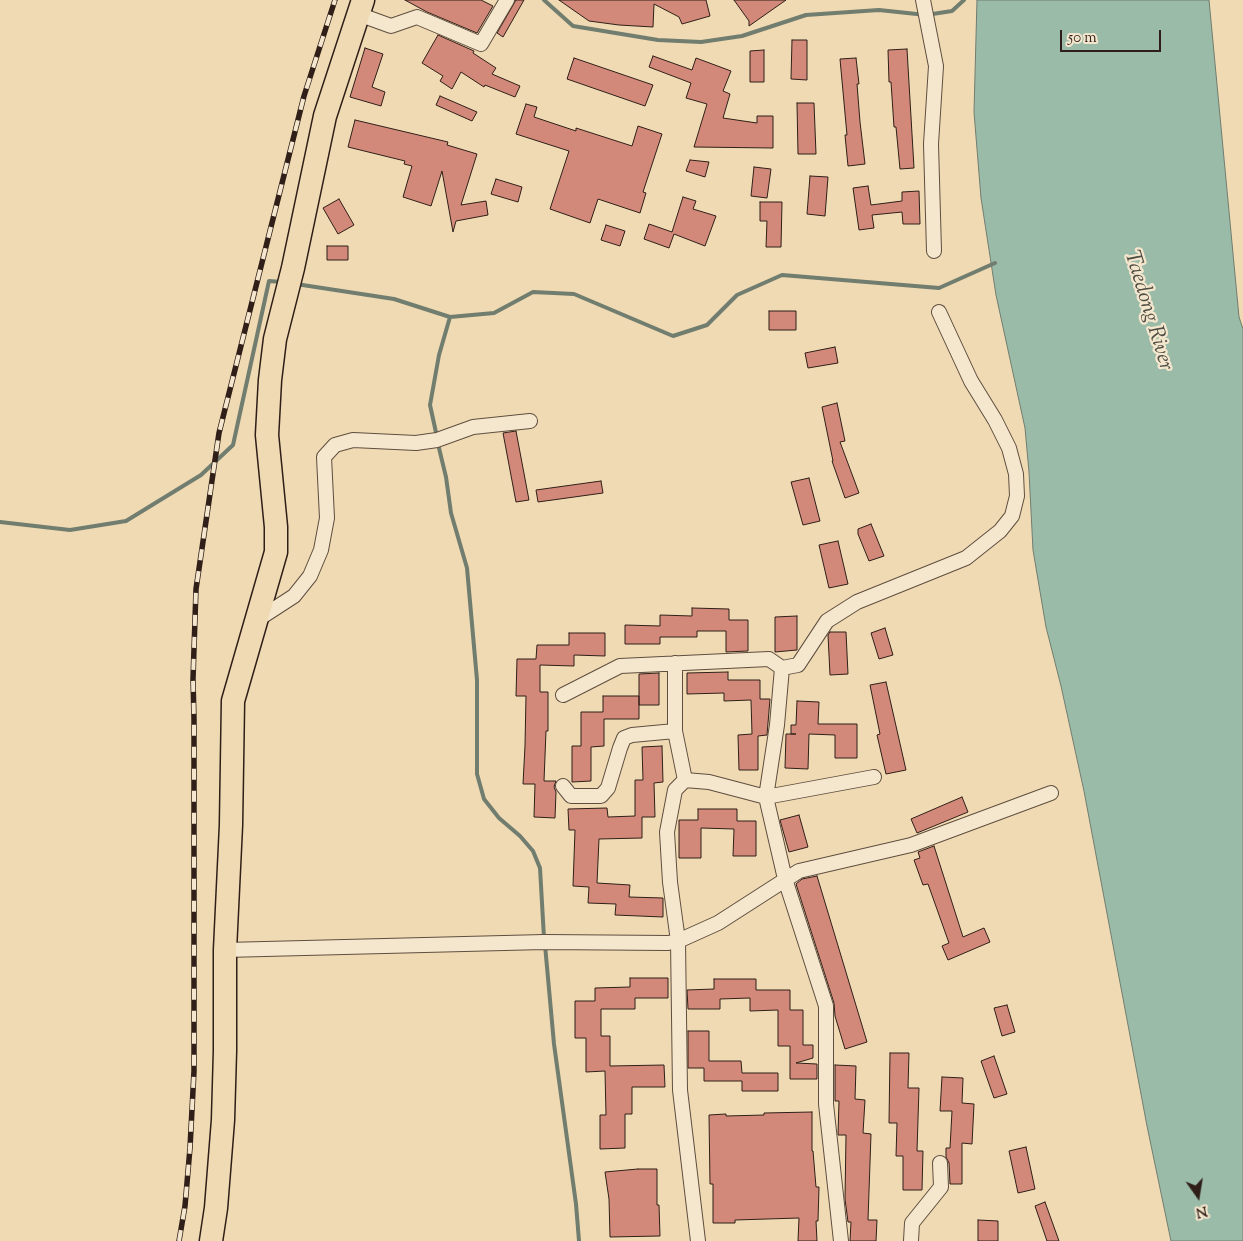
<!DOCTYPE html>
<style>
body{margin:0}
#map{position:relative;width:1243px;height:1241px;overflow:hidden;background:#f0dab3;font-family:"Sorts Mill Goudy",serif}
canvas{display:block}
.north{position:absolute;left:1173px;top:1171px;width:50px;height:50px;-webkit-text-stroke:4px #f5e7ce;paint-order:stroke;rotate:167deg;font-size:14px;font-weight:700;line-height:20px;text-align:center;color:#2f1f18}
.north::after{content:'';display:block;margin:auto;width:18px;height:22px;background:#2f1f18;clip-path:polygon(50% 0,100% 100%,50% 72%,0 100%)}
.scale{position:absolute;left:1060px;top:30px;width:101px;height:22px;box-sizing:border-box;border:2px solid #2f1f18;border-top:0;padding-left:6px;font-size:15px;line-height:18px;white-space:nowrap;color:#2f1f18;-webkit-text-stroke:4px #f5e7ce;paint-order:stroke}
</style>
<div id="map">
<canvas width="1243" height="1241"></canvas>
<div class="north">N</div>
<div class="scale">50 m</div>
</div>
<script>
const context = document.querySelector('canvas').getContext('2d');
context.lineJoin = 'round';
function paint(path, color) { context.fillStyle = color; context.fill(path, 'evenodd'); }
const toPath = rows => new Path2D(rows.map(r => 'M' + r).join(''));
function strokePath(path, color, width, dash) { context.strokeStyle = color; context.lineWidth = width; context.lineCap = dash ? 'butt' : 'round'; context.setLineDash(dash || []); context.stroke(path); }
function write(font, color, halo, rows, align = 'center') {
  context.font = font + ' "Sorts Mill Goudy",serif'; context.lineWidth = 4.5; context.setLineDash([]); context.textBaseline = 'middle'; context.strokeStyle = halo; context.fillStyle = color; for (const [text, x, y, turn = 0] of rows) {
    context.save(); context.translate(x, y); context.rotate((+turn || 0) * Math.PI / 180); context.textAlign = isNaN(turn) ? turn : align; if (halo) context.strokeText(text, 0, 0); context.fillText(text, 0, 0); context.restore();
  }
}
const water = toPath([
 [977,0,1209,0,1239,317,1243,329,1243,1241,1171,1241,1147,1126,1084,791,1061,686,1046,627,1033,550,1029,472,1025,428,996,295,981,198,974,112,977,0]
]);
const stream = toPath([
 [544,0,573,26,658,40,701,42,742,36,806,15,879,10,926,15,952,11,964,0],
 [296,284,394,299,450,317,494,313,533,292,574,294,673,336,707,325,737,295,782,275,939,288,995,263],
 [437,437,430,405,439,355,450,317],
 [438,444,446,477,451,513,467,568,477,680,477,774,484,799,499,818,520,836,533,851,540,868,544,938],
 [0,522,70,530,126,521,201,475,233,445,269,281,282,282],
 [545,945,554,1044,576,1204,579,1241]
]);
const building = toPath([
 [405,0,481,0,493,6,477,33,427,12,405,0],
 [516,0,524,0,503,37,497,33,516,0],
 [559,0,706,0,710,16,682,24,679,17,654,4,653,27,619,25,589,21,559,0],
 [734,0,786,0,749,26,749,21,734,0],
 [438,35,474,51,473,53,496,68,492,74,520,86,515,97,485,85,484,87,461,72,452,89,440,81,443,76,422,63,438,35],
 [792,40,807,40,807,80,791,79,792,40],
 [365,48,383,54,372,87,385,92,381,106,350,97,365,48],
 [907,49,914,168,900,169,896,127,894,127,891,82,889,82,888,50,907,49],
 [764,50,764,82,750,82,750,51,764,50],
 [653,56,692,70,696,58,731,71,723,91,730,94,723,118,757,123,757,116,773,116,773,148,694,147,707,104,686,98,691,83,649,67,653,56],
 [574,58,653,85,645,106,567,79,574,58],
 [856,58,859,84,857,84,860,122,865,164,848,166,845,135,847,135,840,59,856,58],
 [440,96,477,112,472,121,436,105,440,96],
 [797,103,814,103,816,154,798,154,797,103],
 [526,104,537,107,534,117,576,131,576,128,632,146,638,126,662,134,643,192,646,193,640,213,598,199,590,223,550,209,569,151,516,134,526,104],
 [355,120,448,142,447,145,477,154,461,205,486,201,488,215,456,221,453,232,442,171,431,206,403,197,412,166,404,164,405,161,348,147,355,120],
 [690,160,709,162,705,177,686,171,690,160],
 [754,167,771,169,767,198,751,196,754,167],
 [810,176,828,177,825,216,807,214,810,176],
 [496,179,522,187,518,202,491,194,496,179],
 [868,186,871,205,902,201,902,192,919,191,920,224,903,224,902,212,872,215,874,228,859,230,853,188,868,186],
 [683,197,696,201,693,209,716,216,705,246,674,234,669,248,644,239,649,224,672,232,683,197],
 [339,199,354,225,338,234,323,208,339,199],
 [760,202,782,202,781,247,766,247,767,221,760,221,760,202],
 [606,225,625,231,620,246,601,240,606,225],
 [327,246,348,246,348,260,327,260,327,246],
 [769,311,796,311,796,330,769,330,769,311],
 [835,347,838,363,808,368,805,353,835,347],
 [837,403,845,441,840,442,859,493,845,498,832,461,833,461,822,407,837,403],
 [516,431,529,500,516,502,503,433,516,431],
 [809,478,820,521,803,525,791,482,809,478],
 [601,481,603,493,538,502,536,490,601,481],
 [871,524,884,556,869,561,858,534,858,529,871,524],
 [838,541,848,584,829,588,819,545,838,541],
 [692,608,729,609,729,620,748,620,748,651,726,652,726,631,697,631,697,637,660,637,660,644,625,644,625,625,660,626,660,615,692,616,692,608],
 [797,616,797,650,775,652,775,617,797,616],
 [885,628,893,655,879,659,871,633,885,628],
 [830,632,846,632,848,674,830,675,828,635,830,632],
 [569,633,605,633,605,656,574,655,574,666,540,665,540,692,548,692,548,731,546,731,544,781,556,781,554,787,556,792,555,818,534,817,535,784,523,784,525,746,526,696,516,696,517,659,536,659,537,645,569,645,569,633],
 [728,672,728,680,760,680,760,699,770,699,767,735,758,736,758,770,739,770,738,735,752,734,751,700,724,701,724,693,687,694,687,673,728,672],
 [659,673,659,705,639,705,639,674,659,673],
 [886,682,906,770,886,774,877,735,880,734,870,685,886,682],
 [603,696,639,696,639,719,604,719,604,746,591,747,591,781,572,782,572,746,581,746,581,712,603,712,603,696],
 [797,701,819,702,818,724,857,724,857,758,835,758,835,735,809,734,808,769,785,768,786,734,796,734,791,734,791,725,796,725,797,701],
 [662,746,663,782,654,783,655,817,642,817,642,838,599,839,597,883,630,885,629,897,663,898,663,917,615,915,616,904,588,903,589,887,573,886,575,830,569,830,568,809,607,808,608,817,635,816,635,780,643,780,642,747,662,746],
 [962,797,968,812,917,833,911,819,962,797],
 [698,809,737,809,737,821,756,821,756,856,733,856,734,829,701,828,701,858,679,858,679,820,698,820,698,809],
 [799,815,808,847,789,852,780,820,799,815],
 [934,846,963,937,984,928,990,942,948,960,942,946,949,943,928,884,923,885,914,860,920,858,918,852,934,846],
 [817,876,867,1042,845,1049,835,1016,834,1003,796,884,802,879,817,876],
 [630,978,668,978,668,998,635,998,635,1009,601,1009,601,1036,610,1036,610,1066,664,1065,665,1087,632,1087,632,1114,625,1114,625,1148,600,1149,600,1115,606,1115,605,1071,586,1072,586,1038,575,1038,575,1001,595,1001,595,988,630,987,630,978],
 [714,979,756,979,756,990,790,990,790,1010,803,1010,803,1045,813,1045,813,1058,796,1063,817,1064,817,1079,790,1079,790,1046,778,1046,778,1010,750,1011,750,998,720,999,720,1009,688,1009,687,990,714,989,714,979],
 [1007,1005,1015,1032,1002,1036,994,1008,1007,1005],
 [688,1031,709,1031,709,1061,741,1061,742,1073,778,1073,778,1091,742,1091,742,1081,704,1081,704,1068,688,1068,688,1031],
 [890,1053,909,1053,908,1088,919,1088,917,1151,923,1151,922,1190,903,1190,903,1156,896,1156,897,1123,889,1123,890,1053],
 [994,1056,1007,1094,994,1098,981,1061,994,1056],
 [835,1065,856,1066,855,1099,865,1100,863,1133,871,1134,868,1220,877,1220,876,1241,850,1241,851,1222,848,1222,845,1199,846,1135,838,1135,839,1101,835,1101,835,1065],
 [942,1077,963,1078,962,1103,974,1104,972,1144,962,1143,962,1184,950,1184,949,1163,946,1157,946,1148,950,1148,952,1111,940,1111,942,1077],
 [812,1112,812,1151,813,1151,816,1187,819,1187,818,1221,816,1221,817,1241,798,1241,799,1218,735,1220,735,1223,713,1223,713,1184,710,1184,709,1115,726,1114,726,1116,764,1115,764,1113,812,1112],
 [1026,1147,1035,1189,1018,1193,1009,1151,1026,1147],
 [638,1169,657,1169,657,1205,659,1205,660,1236,610,1237,609,1199,605,1172,638,1169],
 [1045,1202,1059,1241,1047,1241,1035,1206,1045,1202],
 [978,1220,998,1221,998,1241,978,1241,978,1220]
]);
const minor = toPath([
 [923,0,936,66,931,144,934,251],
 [358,14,391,26,417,17,481,44,507,0],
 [257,620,294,596,310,576,321,550,327,518,324,457,335,445,353,440,416,443,437,440,473,427,530,421],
 [675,663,675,731,685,780],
 [563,695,620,666,769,659,782,668],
 [563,786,571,796,601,796,608,788,620,748,624,738,632,735,675,731],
 [225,950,544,942,668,943,678,941,718,923,799,871,911,845,1051,793],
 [698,1241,680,1090,678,941,670,882,667,832,675,790,685,780,709,782,766,797,874,777],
 [841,1241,826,1104,826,1006,785,879,766,797,777,725,782,668,798,665,827,621,857,602,966,558,1000,531,1012,516,1017,496,1016,474,1009,448,995,420,971,381,939,312],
 [911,1241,912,1223,941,1187,940,1163]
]);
const primary = toPath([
 [211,1241,216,1208,223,1120,225,1051,225,950,231,825,233,701,276,552,276,527,267,435,270,380,275,339,293,268,325,116,363,0]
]);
const rail = toPath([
 [179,1241,185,1206,190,1148,194,1071,194,719,193,679,196,589,219,433,304,96,335,0]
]);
const waterNames = [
 ["Taedong River",1147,311,73]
];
paint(water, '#9bbba9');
strokePath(water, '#707d6f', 1);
strokePath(stream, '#707d6f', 4);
paint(building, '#d28979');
strokePath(building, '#2f1f18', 1);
strokePath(minor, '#5f4e3f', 16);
strokePath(primary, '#2f1f18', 25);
strokePath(minor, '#f5e7ce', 14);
strokePath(primary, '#f0dab3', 22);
strokePath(rail, '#2f1f18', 5.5);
strokePath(rail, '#f5e7ce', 4, [11]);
write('italic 22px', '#4f4e44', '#f5e7ce', waterNames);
</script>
